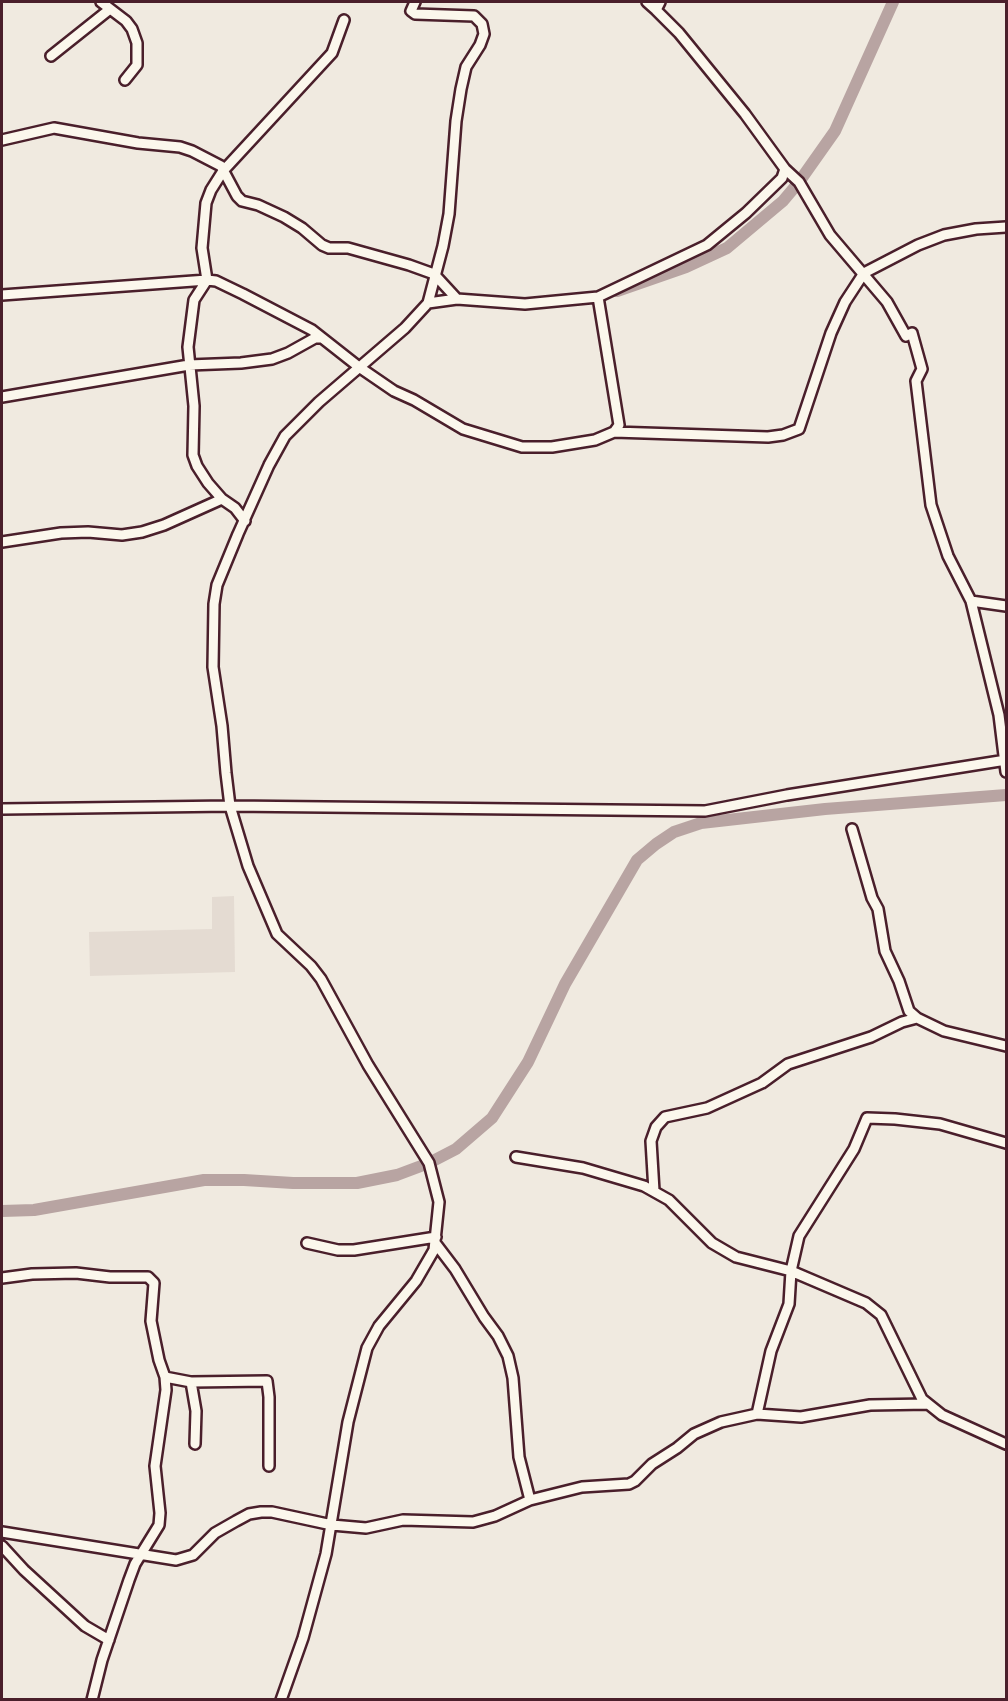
<!DOCTYPE html>
<style>
body{margin:0}
#map{position:relative;width:1008px;height:1701px;overflow:hidden;background:#f0eae0;font-family:Caveat,sans-serif}
canvas{display:block}
.frame{position:absolute;inset:0;border:3px solid #4a1f2b;pointer-events:none}
</style>
<div id="map">
<canvas width="1008" height="1701"></canvas>
<div class="frame"></div>
</div>
<script>
const context = document.querySelector('canvas').getContext('2d');
context.lineJoin = 'round';
function paint(path, color) { context.fillStyle = color; context.fill(path, 'evenodd'); }
const toPath = rows => new Path2D(rows.map(r => 'M' + r).join(''));
function strokePath(path, color, width, dash) { context.strokeStyle = color; context.lineWidth = width; context.lineCap = dash ? 'butt' : 'round'; context.setLineDash(dash || []); context.stroke(path); }
const built = toPath([
 [234,896,235,972,90,976,89,932,212,929,212,897]
]);
const river = toPath([
 [617,291,686,267,727,248,783,201,799,182,835,131,893,2],
 [2,1211,34,1210,204,1180,244,1180,293,1183,357,1183,397,1175,429,1163,456,1149,492,1118,528,1062,565,984,637,860,656,844,674,832,701,823,825,809,1006,795]
]);
const minor = toPath([
 [101,2,126,21,132,29,137,43,137,65,125,80],
 [647,2,656,10,660,2],
 [344,20,332,53,223,171,211,190,206,203,202,248,207,280,216,281,243,294,312,330,359,367,394,391,414,400,463,429,522,447,552,447,595,440,614,432,619,425,598,297],
 [51,56,110,9],
 [2,140,54,128,138,143,180,147,192,151,221,166,237,196,242,201,258,205,284,217,302,228,322,245,329,248,348,248,409,265,434,274,457,299],
 [785,169,799,182,830,235,887,302,906,336,912,333,922,369,916,381,931,505,948,556,971,601,999,715,1006,772],
 [2,295,207,280,194,300,188,347,194,406,193,455,197,466,208,483,222,499,235,508,245,521],
 [428,303,457,299,525,304,598,297,707,245,746,213,782,178,785,169,745,114,679,33,656,10],
 [2,397,189,365,241,363,272,359,288,353,315,338,322,338],
 [614,432,768,437,783,435,799,429,831,333,845,302,864,273,918,245,944,235,976,229,1006,227],
 [2,542,61,533,88,532,122,535,142,532,164,525,222,499],
 [971,601,1006,606],
 [2,809,230,806,705,811,787,795,1006,760],
 [852,829,872,898,878,909,885,951,899,981,909,1011,917,1018,944,1031,1006,1046],
 [516,1157,583,1168,644,1186,669,1200,712,1243,736,1257,791,1271,866,1303,881,1315,922,1399,942,1415,1006,1444],
 [654,1191,651,1141,656,1127,665,1117,707,1108,762,1083,788,1064,871,1037,902,1022,917,1018],
 [307,1243,338,1250,354,1250,436,1237],
 [436,1244,455,1269,484,1317,498,1336,508,1356,513,1378,519,1457,530,1500],
 [2,1278,32,1274,76,1273,110,1277,148,1277,154,1283,151,1321,159,1360,165,1377,166,1390,155,1466,160,1513,159,1525,135,1564,129,1580,102,1660,92,1700],
 [165,1377,191,1382,267,1381,269,1397,269,1466],
 [191,1382,196,1411,195,1444],
 [757,1414,771,1351,789,1304,791,1271,799,1236,854,1149,867,1118,895,1119,940,1124,1006,1143],
 [2,1532,176,1560,193,1555,215,1533,236,1521,249,1514,261,1512,272,1512,332,1525,366,1528,403,1520,473,1522,495,1516,530,1500,582,1487,629,1484,635,1481,652,1464,677,1448,694,1434,721,1422,757,1414,801,1417,870,1405,928,1404],
 [2,1546,24,1570,85,1626,109,1640],
 [281,1700,303,1638,326,1554,348,1422,367,1348,379,1326,416,1281,434,1250,439,1202,429,1163,368,1065,321,979,311,966,277,934,248,866,230,806,226,773,222,726,213,667,214,604,217,585,238,534,269,465,285,436,319,402,405,328,428,303,443,246,449,214,456,121,461,89,466,67,480,45,484,34,482,24,474,16,415,14,411,11,415,2]
]);
paint(built, '#e4dbd2');
strokePath(river, '#b8a4a2', 12);
strokePath(minor, '#4a1f2b', 14);
strokePath(minor, '#fbf7ec', 9);
</script>
